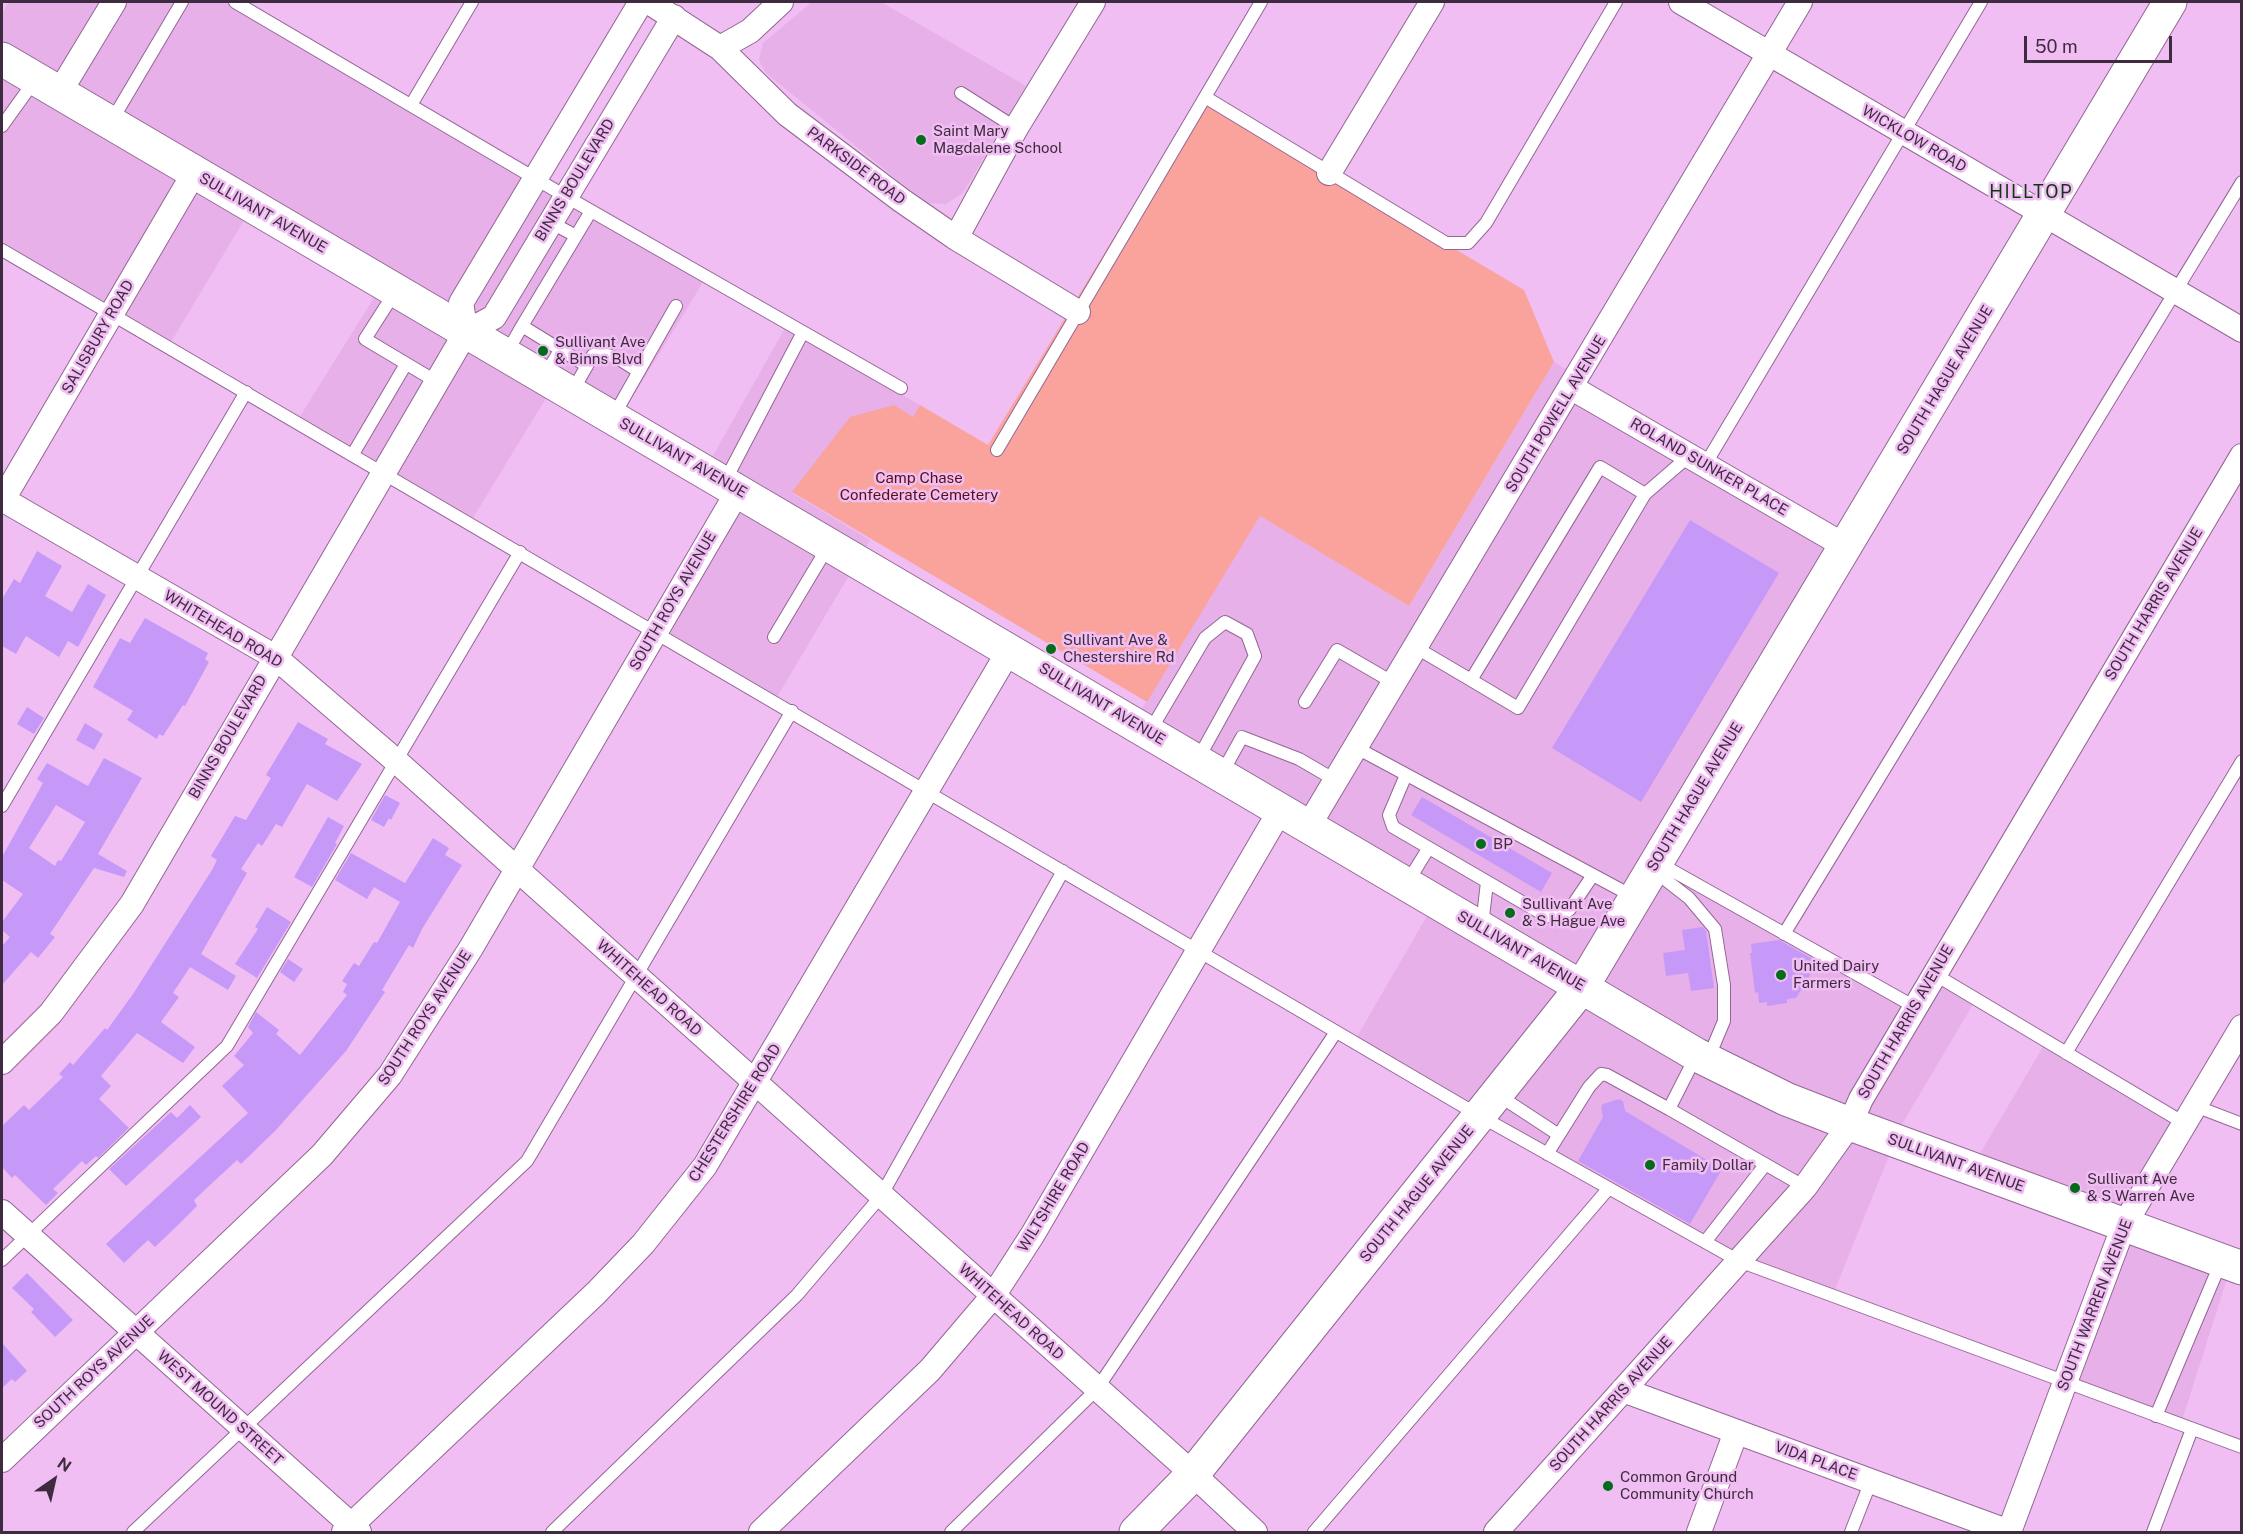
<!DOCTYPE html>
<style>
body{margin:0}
#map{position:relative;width:2243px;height:1534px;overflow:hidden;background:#f0bef2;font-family:"Public Sans",sans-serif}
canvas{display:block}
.frame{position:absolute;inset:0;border:3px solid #3f2b3f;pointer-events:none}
.north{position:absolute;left:24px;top:1450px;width:60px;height:60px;-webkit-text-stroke:4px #f0bef2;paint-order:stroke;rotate:34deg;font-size:16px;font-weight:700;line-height:24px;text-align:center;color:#3f2b3f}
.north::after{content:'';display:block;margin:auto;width:21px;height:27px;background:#3f2b3f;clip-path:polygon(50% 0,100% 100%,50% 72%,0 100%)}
.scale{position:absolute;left:2024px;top:36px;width:148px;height:27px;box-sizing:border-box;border:3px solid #3f2b3f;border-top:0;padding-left:8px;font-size:18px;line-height:21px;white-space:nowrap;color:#3f2b3f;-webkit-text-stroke:4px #f0bef2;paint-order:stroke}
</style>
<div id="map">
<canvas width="2243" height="1534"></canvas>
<div class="frame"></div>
<div class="north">N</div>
<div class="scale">50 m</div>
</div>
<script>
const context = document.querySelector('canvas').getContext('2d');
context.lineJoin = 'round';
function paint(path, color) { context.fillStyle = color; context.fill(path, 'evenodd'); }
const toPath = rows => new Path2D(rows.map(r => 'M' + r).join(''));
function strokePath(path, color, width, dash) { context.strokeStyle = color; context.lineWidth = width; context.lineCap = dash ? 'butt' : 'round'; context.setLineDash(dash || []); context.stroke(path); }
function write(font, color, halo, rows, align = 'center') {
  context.font = font + ' "Public Sans",sans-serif'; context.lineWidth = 5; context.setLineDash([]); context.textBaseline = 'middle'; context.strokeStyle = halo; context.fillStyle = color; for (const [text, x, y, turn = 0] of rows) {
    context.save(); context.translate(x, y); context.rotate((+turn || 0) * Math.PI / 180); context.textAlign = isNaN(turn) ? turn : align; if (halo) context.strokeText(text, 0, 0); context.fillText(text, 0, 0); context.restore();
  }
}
const built = toPath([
 [9,2,248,2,710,271,615,426,551,390,468,526,294,426,380,288,249,212,165,352,2,256,2,14],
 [812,2,881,2,1026,86,963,193,946,204,926,203,766,73,759,60,763,43],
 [785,328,920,405,913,417,792,493,870,540,777,697,663,630,741,502,700,479],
 [1554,362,1856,540,1664,859,1921,1008,1942,973,1979,994,1901,1126,1834,1292,1722,1257,1351,1047,1431,909,1127,733,1260,516,1409,606],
 [2050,1035,2196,1121,2131,1226,2232,1263,2179,1430,2056,1384,2115,1233,1966,1177]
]);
const green = toPath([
 [1199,97,1524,290,1554,362,1409,606,1260,516,1147,702,792,492,850,417,894,405,913,417,920,405,988,445]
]);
const building = toPath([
 [1690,520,1779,573,1641,802,1552,748],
 [37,551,62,566,45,596,72,612,88,584,106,595,78,647,68,641,59,657,26,636,16,654,2,646,2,599,14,579,20,583],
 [145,618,208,653,205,659,209,662,185,706,183,705,163,736,159,734,157,739,127,720,133,711,93,687,120,638,130,643],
 [27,707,44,718,34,734,17,724],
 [298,722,328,739,325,744,362,764,337,801,307,784,282,827,276,824,262,846,258,843,241,869,247,873,201,954,236,976,228,990,190,967,173,993,179,997,161,1022,195,1047,183,1063,137,1033,101,1076,111,1086,99,1099,129,1128,98,1158,96,1156,86,1165,82,1161,53,1189,58,1193,46,1205,15,1175,12,1178,2,1167,2,1126,24,1105,29,1110,63,1077,59,1074,70,1062,73,1065,105,1028,107,1030,133,994,212,870,217,860,211,856,235,816,246,820,271,778,266,775],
 [85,723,103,734,94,750,76,740],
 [104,758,142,778,98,854,127,871,124,877,94,868,50,934,55,937,38,958,31,952,2,985,2,946,10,937,2,930,2,922,23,894,2,880,2,857,43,783,37,779,47,763,88,786],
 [56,805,85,822,61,861,58,860,55,866,29,848],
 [385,795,400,803,391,820,389,818,384,827,371,820],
 [1422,797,1552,873,1541,892,1411,815],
 [328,817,344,826,335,843,337,844,312,887,294,877],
 [433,838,449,848,445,855,462,865,422,929,413,948,409,945,382,990,385,992,346,1051,276,1130,241,1164,237,1160,194,1200,197,1206,177,1226,155,1247,148,1240,124,1263,106,1244,248,1113,222,1086,244,1065,234,1056,253,1033,248,1027,256,1012,279,1030,276,1034,300,1055,347,995,343,992,347,984,342,981,354,963,359,966,374,942,377,943,400,902,374,887,367,899,335,880,351,853,405,883],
 [267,907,291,922,257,978,235,964,258,929,255,927],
 [1703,927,1706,931,1714,988,1691,991,1688,973,1666,976,1663,953,1685,950,1682,930],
 [1779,940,1818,962,1796,998,1787,999,1787,1003,1767,1006,1767,1002,1759,1003,1758,992,1755,993,1750,953,1752,953,1751,944],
 [288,959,303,969,294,982,280,972],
 [1619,1099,1623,1101,1625,1111,1722,1169,1690,1224,1578,1161,1603,1117,1601,1107,1603,1104],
 [190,1105,201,1117,126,1186,109,1169,171,1112,177,1118],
 [27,1273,73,1320,55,1337,31,1312,34,1309,12,1288],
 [2,1343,27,1371,15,1382,12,1379,2,1388]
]);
const lane = toPath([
 [235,2,565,196,901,388],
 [961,93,1016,128],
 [1205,97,1446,243,1468,243,1486,223,1616,2],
 [411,105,472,2],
 [111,122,182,2],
 [2,126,35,80],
 [550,222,576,236],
 [2,250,1480,1116,1739,1261,2242,1447],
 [395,292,365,339,437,382],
 [506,354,522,326],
 [587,366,522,326,591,211],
 [544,377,560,350],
 [572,392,593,355,599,352,619,359,638,371],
 [613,417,676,306],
 [997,450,1261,2],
 [353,454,406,364],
 [1705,465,1981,2],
 [725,481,803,332],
 [1645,494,1518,708,1471,680,1600,467,1645,494,1689,456],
 [774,637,829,545],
 [1415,647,1471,680],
 [1305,702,1337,650,1394,683],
 [1150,731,1205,638,1225,622,1247,634,1255,656,1198,759],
 [1355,747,1634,897],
 [1222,773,1242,737,1299,759,1335,780],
 [1406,775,1389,815,1393,827,1546,916,1560,917,1570,909,1593,875],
 [2,806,246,392],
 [1657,862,1915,1007],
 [1653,870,1689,898,1715,929,1724,985,1724,1021,1708,1059],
 [1407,883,1428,849],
 [1482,926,1487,882],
 [1784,934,2242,182],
 [1934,974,2184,1123],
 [2066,1053,2242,761],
 [1696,1056,1669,1109,1805,1187],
 [1498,1095,1559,1135],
 [2195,1106,2242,1124],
 [1547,1154,1589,1087,1601,1074,1607,1075,1669,1109],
 [1705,1242,1765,1165],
 [2,1260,227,1046,520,552],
 [2156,1416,2221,1262],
 [133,1532,527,1161,792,711],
 [552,1532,797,1295,881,1196,1063,871],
 [951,1532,1097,1389,1336,1032],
 [1314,1532,1609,1188],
 [1851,1532,1871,1481],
 [2153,1532,2192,1429]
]);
const street = toPath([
 [649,2,720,48,787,114,901,200,956,238,1078,312],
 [1681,2,2242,330],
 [720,48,750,31,781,2],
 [59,93,114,2],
 [1329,173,1432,2],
 [956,238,1016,128,1093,2],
 [466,332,461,303,641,2],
 [1572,388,1845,546],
 [2,499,275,657,395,760,1193,1474,1255,1532],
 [2,501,194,173],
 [1309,825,1800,2],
 [2,1062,51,1013,132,904,466,332,494,317,674,17],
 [2,1212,359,1532],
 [1623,1390,2009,1532],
 [2,1460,322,1155,390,1075,471,948,738,491],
 [344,1532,596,1293,643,1244,705,1166,1010,649],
 [761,1532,930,1370,993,1296,1033,1234,1281,809],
 [1496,1532,1805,1187,1850,1124,1861,1099,2242,456],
 [1699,1532,1736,1432],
 [2009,1532,2124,1225,2242,1027]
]);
const secondary = toPath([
 [2,59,1697,1055,1786,1099,1850,1124,2242,1268],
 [1136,1532,1193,1474,1582,987,2170,2]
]);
const markers = [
 [921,140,6,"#026c1b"],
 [543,351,6,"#026c1b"],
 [1051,649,6,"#026c1b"],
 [1481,844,6,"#026c1b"],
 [1510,913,6,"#026c1b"],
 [1781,975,6,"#026c1b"],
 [1650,1165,6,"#026c1b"],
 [2075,1188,6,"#026c1b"],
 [1608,1486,6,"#026c1b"]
];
const poiNames = [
 ["Saint Mary",933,131],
 ["Magdalene School",933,148],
 ["Sullivant Ave",555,342],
 ["& Binns Blvd",555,359],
 ["Sullivant Ave &",1063,640],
 ["Chestershire Rd",1063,657],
 ["BP",1493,844],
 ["Sullivant Ave",1522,904],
 ["& S Hague Ave",1522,921],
 ["United Dairy",1793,966],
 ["Farmers",1793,983],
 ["Family Dollar",1662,1165],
 ["Sullivant Ave",2087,1179],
 ["& S Warren Ave",2087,1196],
 ["Common Ground",1620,1477],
 ["Community Church",1620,1494]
];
const streetNames = [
 ["WICKLOW ROAD",1914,139,30],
 ["PARKSIDE ROAD",856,166,37],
 ["BINNS BOULEVARD",575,180,-59],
 ["SULLIVANT AVENUE",263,213,30],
 ["SALISBURY ROAD",98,337,-60],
 ["SOUTH HAGUE AVENUE",1945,380,-59],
 ["SOUTH POWELL AVENUE",1556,414,-59],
 ["SULLIVANT AVENUE",683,458,30],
 ["ROLAND SUNKER PLACE",1709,467,30],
 ["SOUTH ROYS AVENUE",673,601,-60],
 ["SOUTH HARRIS AVENUE",2154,604,-59],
 ["WHITEHEAD ROAD",223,629,31],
 ["SULLIVANT AVENUE",1102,704,31],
 ["BINNS BOULEVARD",228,737,-60],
 ["SOUTH HAGUE AVENUE",1695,797,-59],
 ["SULLIVANT AVENUE",1521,951,30],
 ["WHITEHEAD ROAD",649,988,42],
 ["SOUTH ROYS AVENUE",425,1018,-57],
 ["SOUTH HARRIS AVENUE",1906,1022,-60],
 ["CHESTERSHIRE ROAD",735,1113,-58],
 ["SULLIVANT AVENUE",1956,1163,20],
 ["SOUTH HAGUE AVENUE",1417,1194,-51],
 ["WILTSHIRE ROAD",1054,1197,-59],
 ["SOUTH WARREN AVENUE",2095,1305,-69],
 ["WHITEHEAD ROAD",1011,1312,42],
 ["SOUTH ROYS AVENUE",94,1372,-43],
 ["SOUTH HARRIS AVENUE",1611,1404,-48],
 ["WEST MOUND STREET",220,1408,42],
 ["VIDA PLACE",1816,1461,20]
];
const parkNames = [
 ["Camp Chase",919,478],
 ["Confederate Cemetery",919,495]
];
const quarterNames = [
 ["HILLTOP",2031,192]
];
paint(built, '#e7b0e9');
paint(green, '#faa39c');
paint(building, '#c699f9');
strokePath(lane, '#936695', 14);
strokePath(street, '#936695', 26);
strokePath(secondary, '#936695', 35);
strokePath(lane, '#fff', 12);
strokePath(street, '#fff', 24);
strokePath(secondary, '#fff', 33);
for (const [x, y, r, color] of markers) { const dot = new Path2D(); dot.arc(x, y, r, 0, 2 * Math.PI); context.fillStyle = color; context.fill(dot); strokePath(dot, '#f0bef2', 2); }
write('15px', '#3f2b3f', '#f0bef2', poiNames, 'left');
write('15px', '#3f2b3f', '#f0bef2', streetNames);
write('15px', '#570f11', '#f0bef2', parkNames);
context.letterSpacing = '1.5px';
write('18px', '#0b3711', '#f0bef2', quarterNames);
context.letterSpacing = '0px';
</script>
